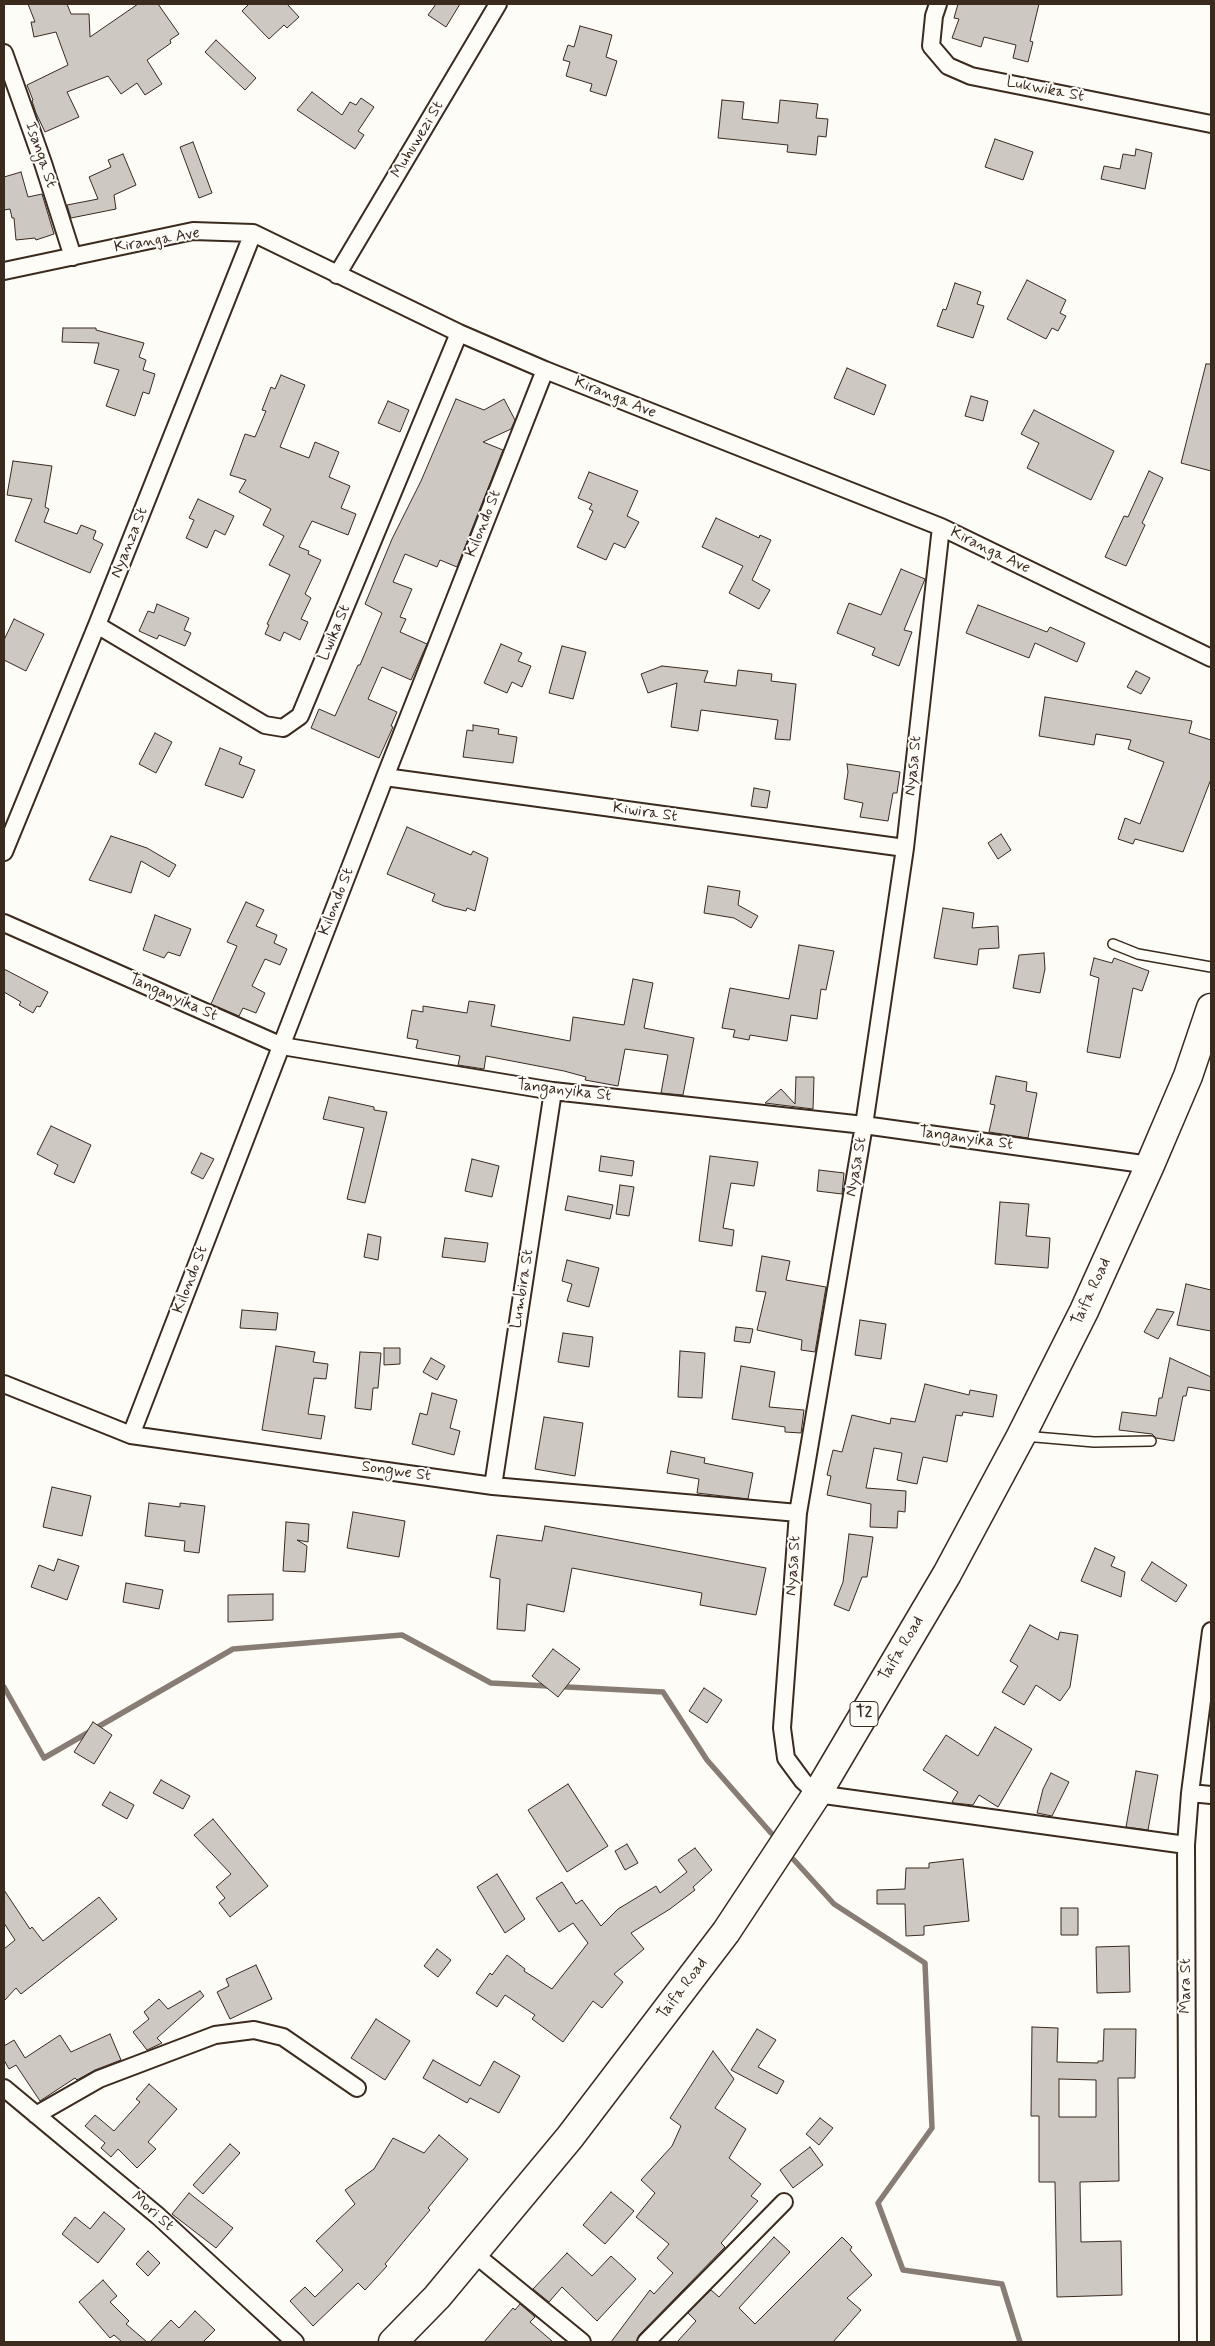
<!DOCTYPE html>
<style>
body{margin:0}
#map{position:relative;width:1215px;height:2346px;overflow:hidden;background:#fdfcf7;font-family:Mynerve,sans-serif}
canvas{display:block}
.frame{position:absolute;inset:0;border:5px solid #3b2a1e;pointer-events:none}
</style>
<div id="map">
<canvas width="1215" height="2346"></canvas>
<div class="frame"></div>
</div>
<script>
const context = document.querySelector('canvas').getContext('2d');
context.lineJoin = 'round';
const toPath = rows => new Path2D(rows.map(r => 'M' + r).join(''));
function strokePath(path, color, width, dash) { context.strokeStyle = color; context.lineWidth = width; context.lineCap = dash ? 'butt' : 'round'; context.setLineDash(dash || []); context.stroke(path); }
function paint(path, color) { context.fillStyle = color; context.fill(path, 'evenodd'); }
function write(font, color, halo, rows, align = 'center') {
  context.font = font + ' Mynerve,sans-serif'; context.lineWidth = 4; context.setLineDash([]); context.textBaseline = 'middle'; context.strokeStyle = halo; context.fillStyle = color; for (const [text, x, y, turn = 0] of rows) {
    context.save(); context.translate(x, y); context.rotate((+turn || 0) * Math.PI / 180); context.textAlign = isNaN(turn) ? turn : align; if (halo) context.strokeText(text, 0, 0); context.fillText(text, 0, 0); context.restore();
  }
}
const stream = toPath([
 [4,1687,44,1758,233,1649,402,1635,491,1683,663,1692,707,1760,771,1833],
 [794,1860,834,1904,925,1963,932,2128,878,2203,903,2270,1002,2284,1020,2342]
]);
const building = toPath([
 [28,4,67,4,71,14,89,14,90,37,138,4,158,4,179,34,170,40,171,43,147,60,162,84,145,95,137,83,121,94,108,76,67,92,79,117,45,132,36,113,32,101,33,100,27,85,68,65,56,32,34,37,31,22,35,22,28,4],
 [249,4,287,4,299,17,287,28,284,25,269,39,242,11,249,4],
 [436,4,460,4,446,27,428,15,436,4],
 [958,4,1039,4,1030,41,1033,42,1028,62,1013,58,1016,45,984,37,981,47,952,38,959,19,954,18,958,4],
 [580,26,612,35,606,57,617,61,606,96,590,91,592,84,566,76,570,62,563,60,568,45,574,47,580,26],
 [216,40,256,78,245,90,205,52,216,40],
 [312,92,342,115,350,102,356,105,361,98,374,107,358,131,364,135,355,149,297,110,312,92],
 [722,100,744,102,742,119,778,123,780,100,818,104,816,118,828,119,826,137,818,136,816,155,787,152,788,145,718,138,722,100],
 [995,139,1033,152,1023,180,985,167,995,139],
 [193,142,212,193,199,198,180,147,193,142],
 [1136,149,1152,153,1145,189,1101,179,1104,166,1120,169,1123,154,1135,156,1136,149],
 [123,154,136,185,114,195,116,209,71,218,67,205,98,199,89,177,111,167,108,160,123,154],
 [21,172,28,197,42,194,54,234,36,240,35,238,16,240,14,218,12,218,10,209,4,210,4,177,21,172],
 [1027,280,1066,300,1060,313,1066,316,1058,331,1052,328,1046,339,1007,319,1027,280],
 [955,283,981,292,977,304,984,306,973,338,937,326,943,309,946,310,955,283],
 [63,328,96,328,96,330,144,343,139,357,146,360,143,370,155,374,149,394,143,392,135,416,106,406,119,370,94,363,99,343,62,342,63,328],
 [1206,364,1211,364,1211,471,1181,463,1206,364],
 [847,368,886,385,874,415,834,398,847,368],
 [281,375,305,385,280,447,309,458,315,442,339,452,329,477,350,486,341,508,356,514,348,535,312,521,299,547,309,551,308,554,321,560,305,594,311,598,301,619,308,622,300,640,284,632,280,641,265,634,269,625,267,624,290,575,269,565,284,536,263,525,271,509,239,492,246,480,230,475,245,434,255,437,266,411,262,410,271,387,275,389,281,375],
 [971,396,988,401,983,421,965,416,971,396],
 [456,399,484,410,504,399,515,420,511,429,483,442,503,450,457,567,440,560,437,567,405,554,393,582,412,589,400,617,406,619,400,632,427,644,411,680,382,667,368,699,397,712,391,726,393,727,379,758,311,728,319,709,335,716,358,665,360,665,382,613,365,604,392,539,421,481,456,399],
 [388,401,409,410,400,432,378,423,388,401],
 [1034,410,1114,451,1091,500,1027,468,1039,443,1021,434,1034,410],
 [13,461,52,466,45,507,49,509,44,522,77,534,81,525,96,531,93,539,103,544,90,573,15,541,32,499,7,495,13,461],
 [1149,471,1163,478,1142,523,1145,525,1126,566,1105,557,1124,516,1128,517,1149,471],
 [589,472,638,491,627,516,639,522,625,548,614,543,606,560,577,547,593,511,589,509,592,504,578,498,589,472],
 [198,499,234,516,225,535,215,530,207,548,186,538,194,520,189,518,198,499],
 [716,518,759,538,760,535,771,540,752,580,770,590,759,609,729,593,743,566,702,547,716,518],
 [901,569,925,579,904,630,912,632,899,666,872,655,875,648,837,633,849,603,881,615,901,569],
 [157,604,189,618,184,630,191,633,185,646,159,635,157,639,139,631,148,611,154,613,157,604],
 [978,605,1047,632,1050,627,1085,643,1077,662,1035,643,1029,658,966,633,978,605],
 [14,619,44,634,26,671,4,660,4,640,14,619],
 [501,644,522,653,518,661,531,666,522,687,512,682,507,693,484,683,501,644],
 [562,646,586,652,573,699,549,693,562,646],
 [662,666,708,671,704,682,736,686,738,670,772,674,771,681,796,684,790,740,775,739,778,720,701,710,698,731,671,727,677,683,648,693,641,674,662,666],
 [1136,671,1150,678,1141,694,1127,687,1136,671],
 [1045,697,1192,721,1189,733,1211,740,1211,779,1183,852,1135,839,1133,844,1118,839,1125,818,1140,824,1164,762,1128,749,1131,740,1096,734,1094,745,1039,736,1045,697],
 [473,725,499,729,498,734,517,737,513,763,463,757,467,730,473,731,473,725],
 [155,733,172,742,156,773,139,764,155,733],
 [220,748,242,757,239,764,255,770,243,798,205,785,220,748],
 [847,764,900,772,897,793,893,793,888,821,860,817,863,803,844,799,848,772,847,764],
 [754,788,770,791,767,808,751,806,754,788],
 [407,827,471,855,473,851,488,858,475,911,467,908,466,911,444,906,432,901,435,894,387,874,407,827],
 [1001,834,1011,850,998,859,988,843,1001,834],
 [111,836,147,848,176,865,169,877,141,861,131,893,89,880,111,836],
 [708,886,740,891,738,905,758,916,751,928,734,918,704,913,708,886],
 [246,902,264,910,256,926,277,935,274,943,287,949,280,965,265,959,252,986,265,993,256,1013,243,1008,239,1016,211,1004,237,946,227,942,246,902],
 [943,908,974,913,972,928,998,926,999,948,979,949,977,965,934,958,943,908],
 [155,915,191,929,180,956,168,952,164,958,143,950,155,915],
 [799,945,834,951,826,990,821,989,817,1019,791,1015,787,1041,750,1035,749,1040,733,1037,735,1030,722,1028,730,988,789,999,799,945],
 [1044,953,1045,969,1040,993,1013,988,1019,955,1044,953],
 [1094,958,1112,963,1114,958,1149,971,1142,991,1133,988,1120,1058,1087,1052,1099,978,1090,975,1094,958],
 [4,969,48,992,40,1007,37,1006,33,1013,19,1005,21,1002,4,992,4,969],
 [633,979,653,983,644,1028,694,1038,683,1095,661,1093,668,1055,625,1049,618,1086,585,1080,586,1077,564,1071,486,1056,484,1069,458,1065,460,1056,416,1048,418,1040,407,1038,412,1010,423,1012,423,1006,467,1013,469,1001,495,1005,491,1026,570,1041,573,1017,624,1025,633,979],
 [996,1076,1027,1082,1026,1091,1037,1093,1028,1138,989,1132,995,1105,990,1104,996,1076],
 [796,1077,814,1077,813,1109,765,1103,781,1089,795,1104,796,1077],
 [329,1097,374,1107,374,1110,387,1112,365,1203,347,1199,364,1128,323,1119,329,1097],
 [51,1126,91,1145,74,1183,54,1174,58,1165,37,1154,51,1126],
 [201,1153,214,1159,203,1179,191,1173,201,1153],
 [601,1156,634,1161,632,1176,599,1171,601,1156],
 [710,1156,758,1162,754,1186,731,1183,723,1228,734,1230,732,1246,699,1241,710,1156],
 [472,1159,499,1166,492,1197,465,1191,472,1159],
 [819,1170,844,1173,842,1194,817,1191,819,1170],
 [620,1185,634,1187,629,1216,616,1214,620,1185],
 [568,1196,613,1205,610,1219,565,1210,568,1196],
 [1000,1202,1029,1204,1026,1236,1050,1238,1048,1268,995,1264,1000,1202],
 [368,1234,381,1237,378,1260,364,1257,368,1234],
 [445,1238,488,1243,485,1262,442,1257,445,1238],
 [762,1256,790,1261,786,1280,826,1287,815,1352,801,1350,802,1340,757,1330,766,1292,756,1291,762,1256],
 [567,1260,599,1268,589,1307,567,1301,572,1284,562,1281,567,1260],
 [1186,1284,1211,1290,1211,1331,1177,1325,1186,1284],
 [1157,1309,1174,1312,1158,1339,1144,1332,1157,1309],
 [242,1310,278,1313,276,1330,240,1328,242,1310],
 [860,1320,886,1324,881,1359,855,1355,860,1320],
 [736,1327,753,1329,750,1343,734,1341,736,1327],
 [563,1333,593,1337,589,1367,558,1362,563,1333],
 [276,1346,315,1352,313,1362,328,1364,326,1379,314,1378,308,1414,325,1416,321,1439,262,1430,276,1346],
 [384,1348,400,1348,400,1364,384,1365,384,1348],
 [680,1351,705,1353,702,1398,678,1397,680,1351],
 [360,1352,381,1353,378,1388,373,1388,371,1410,355,1408,360,1352],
 [431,1358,445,1366,437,1380,423,1372,431,1358],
 [1170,1358,1211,1377,1211,1391,1188,1387,1186,1396,1183,1396,1174,1441,1156,1438,1152,1434,1119,1430,1122,1412,1156,1416,1159,1398,1162,1398,1170,1358],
 [741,1366,775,1372,769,1407,804,1410,801,1433,785,1432,785,1427,732,1419,741,1366],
 [925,1384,969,1395,970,1390,997,1395,993,1417,963,1412,962,1416,956,1415,947,1462,923,1457,917,1484,897,1480,902,1453,874,1448,866,1488,906,1491,905,1512,898,1511,897,1528,870,1527,871,1504,827,1495,831,1476,827,1475,833,1450,842,1452,852,1415,890,1424,891,1418,915,1422,925,1384],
 [432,1393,457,1400,450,1428,460,1431,454,1455,412,1444,420,1413,427,1415,432,1393],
 [544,1417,583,1423,575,1476,535,1469,544,1417],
 [671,1451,705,1458,704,1463,753,1473,748,1499,697,1493,699,1479,667,1473,671,1451],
 [52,1487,91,1496,82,1536,43,1527,52,1487],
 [149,1503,180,1507,180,1503,205,1506,199,1553,184,1551,185,1541,145,1536,149,1503],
 [353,1512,405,1521,399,1557,347,1548,353,1512],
 [286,1522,309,1524,308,1542,297,1540,307,1546,305,1572,283,1571,286,1522],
 [545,1526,766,1568,756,1615,700,1605,702,1593,572,1568,564,1612,527,1604,525,1631,497,1629,500,1579,490,1577,497,1535,542,1541,545,1526],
 [849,1534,873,1537,867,1577,862,1577,849,1611,834,1605,843,1582,849,1534],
 [1095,1548,1115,1557,1111,1566,1125,1572,1121,1597,1081,1581,1095,1548],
 [58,1559,79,1566,67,1600,31,1587,39,1565,54,1571,58,1559],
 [1152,1562,1187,1585,1176,1602,1141,1580,1152,1562],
 [126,1583,163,1590,159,1609,123,1602,126,1583],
 [273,1594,273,1620,228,1622,228,1595,273,1594],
 [1030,1625,1058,1640,1060,1632,1078,1635,1070,1687,1060,1701,1036,1685,1024,1705,1002,1692,1018,1666,1010,1661,1030,1625],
 [553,1649,580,1669,558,1697,532,1676,553,1649],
 [704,1688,722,1700,707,1723,689,1711,704,1688],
 [93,1722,112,1735,94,1764,74,1752,93,1722],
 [995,1727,1032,1749,998,1807,979,1795,973,1805,954,1803,952,1802,958,1792,923,1770,946,1735,978,1756,995,1727],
 [1136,1771,1158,1775,1148,1830,1126,1827,1136,1771],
 [1051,1773,1069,1782,1052,1816,1037,1813,1043,1789,1051,1773],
 [161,1780,190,1796,183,1809,153,1793,161,1780],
 [568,1784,608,1846,567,1872,528,1810,568,1784],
 [110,1792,134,1805,127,1819,102,1805,110,1792],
 [213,1819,268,1886,230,1917,219,1903,225,1898,216,1887,231,1874,194,1835,213,1819],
 [627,1844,638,1863,625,1870,615,1851,627,1844],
 [695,1848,712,1870,693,1887,695,1890,670,1909,631,1933,644,1949,614,1974,623,1982,602,2008,593,2001,563,2042,532,2019,535,2015,505,1995,497,2007,476,1993,490,1973,492,1975,507,1955,525,1969,524,1971,552,1989,588,1943,573,1923,559,1932,536,1898,562,1882,576,1904,582,1900,601,1926,618,1909,656,1886,660,1893,687,1872,678,1860,695,1848],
 [963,1859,969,1921,924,1926,924,1935,906,1936,905,1904,877,1904,877,1890,905,1889,906,1868,929,1868,929,1863,963,1859],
 [497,1874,525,1919,505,1933,477,1887,497,1874],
 [4,1890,30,1929,32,1927,43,1941,99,1897,117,1919,21,1994,16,1988,4,2001,4,1949,15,1940,4,1923,4,1890],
 [1061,1908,1078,1908,1078,1935,1061,1935,1061,1908],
 [1129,1946,1130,1992,1097,1993,1096,1947,1129,1946],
 [437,1949,451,1960,438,1977,424,1966,437,1949],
 [256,1965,272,1999,230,2019,217,1992,229,1986,226,1979,256,1965],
 [200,1991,204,1996,157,2038,162,2043,147,2050,133,2032,149,2019,144,2012,159,1999,168,2009,200,1991],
 [376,2019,410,2041,385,2080,351,2058,376,2019],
 [1032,2027,1058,2028,1057,2062,1098,2063,1098,2061,1103,2061,1104,2029,1136,2029,1135,2078,1118,2078,1119,2181,1080,2182,1081,2242,1121,2241,1122,2295,1057,2297,1055,2182,1039,2182,1039,2116,1031,2116,1032,2027],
 [1059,2079,1096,2080,1096,2117,1059,2117,1059,2079],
 [757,2029,776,2040,758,2067,784,2081,777,2094,731,2070,757,2029],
 [110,2034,121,2060,95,2070,77,2080,75,2078,40,2101,16,2065,9,2069,4,2060,4,2046,14,2040,25,2058,60,2035,71,2052,110,2034],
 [713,2051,734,2079,715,2108,746,2129,729,2158,761,2184,751,2196,758,2201,721,2243,725,2247,639,2335,636,2342,611,2342,650,2290,654,2294,673,2273,657,2258,669,2244,636,2217,655,2193,641,2180,672,2146,681,2126,670,2118,713,2051],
 [433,2060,480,2086,494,2061,520,2076,499,2113,470,2098,467,2103,423,2078,433,2060],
 [149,2084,177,2109,148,2142,156,2149,137,2168,118,2149,111,2157,101,2148,105,2143,85,2126,95,2115,114,2131,140,2102,136,2099,149,2084],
 [820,2118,833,2128,819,2145,806,2134,820,2118],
 [439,2135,468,2159,428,2208,430,2210,385,2264,387,2266,365,2290,358,2283,313,2326,290,2301,305,2287,315,2297,343,2270,316,2241,355,2204,345,2190,374,2169,393,2138,424,2153,439,2135],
 [230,2144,240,2153,203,2194,193,2185,230,2144],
 [810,2147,823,2165,793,2188,780,2170,810,2147],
 [611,2192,634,2211,605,2244,583,2225,611,2192],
 [189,2193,233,2228,216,2248,172,2214,189,2193],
 [104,2212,125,2229,98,2263,62,2234,75,2217,90,2229,104,2212],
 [774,2237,790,2252,739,2308,755,2324,842,2237,852,2247,850,2250,872,2275,847,2298,861,2310,833,2342,677,2342,696,2321,688,2313,711,2290,719,2297,774,2237],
 [148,2251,160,2263,148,2276,136,2264,148,2251],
 [567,2253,592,2276,611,2256,636,2279,597,2321,562,2287,549,2302,533,2289,567,2253],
 [103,2280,117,2296,110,2302,129,2321,126,2324,147,2342,122,2342,114,2335,110,2338,79,2302,103,2280],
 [520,2304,535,2317,530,2322,553,2342,484,2342,513,2308,515,2310,520,2304],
 [195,2311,215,2330,203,2342,150,2342,171,2320,179,2328,195,2311]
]);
const service = toPath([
 [1113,944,1138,954,1211,967],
 [1024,1436,1094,1442,1151,1441]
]);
const minor = toPath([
 [938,4,934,16,931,46,948,66,971,76,1211,124],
 [4,53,43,163,73,257],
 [4,271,193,231,253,233,459,333,545,370,941,527,1211,658],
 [337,275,498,4],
 [941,527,905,848,864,1125,798,1513,782,1728,786,1758,803,1781,817,1794,1186,1845],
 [97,625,265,725,283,728,300,716,459,333],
 [385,777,905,848],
 [4,852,97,625,253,233],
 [4,923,282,1046,553,1091,864,1125,1150,1165],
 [4,1384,131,1435,493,1486,798,1513],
 [131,1435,385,777,545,370],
 [493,1486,553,1091],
 [1190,1793,1211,1795],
 [4,2088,158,2216,295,2342],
 [36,2115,99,2079,215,2035,254,2030,283,2037,357,2088],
 [472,2252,582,2342],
 [646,2342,784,2202],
 [1188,2342,1186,1845,1190,1793,1211,1631]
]);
const trunk = toPath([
 [393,2342,437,2297,570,2137,726,1932,817,1794,947,1574,1021,1436,1084,1311,1150,1165,1188,1076,1211,1008]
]);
const shields = [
 [864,1714,28]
];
const shieldNames = [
 ["T2",864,1714]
];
const streetNames = [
 ["Lukwika St",1045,90,11],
 ["Muhuwezi St",418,140,-59],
 ["Isanga St",40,155,71],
 ["Kiranga Ave",157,241,-10],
 ["Kiranga Ave",615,398,22],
 ["Kilondo St",484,524,-68],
 ["Nyanza St",130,543,-68],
 ["Kiranga Ave",990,551,26],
 ["Lwika St",335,633,-67],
 ["Nyasa St",914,766,-84],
 ["Kiwira St",645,813,8],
 ["Kilondo St",337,902,-69],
 ["Tanganyika St",173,998,24],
 ["Tanganyika St",564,1091,7],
 ["Tanganyika St",966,1139,8],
 ["Nyasa St",857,1167,-80],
 ["Kilondo St",191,1280,-69],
 ["Lumbira St",523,1289,-81],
 ["Taifa Road",1092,1292,-65],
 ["Songwe St",396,1472,8],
 ["Nyasa St",794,1566,-86],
 ["Taifa Road",902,1649,-59],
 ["Mara St",1187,1986,-90],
 ["Taifa Road",683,1989,-53],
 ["Mori St",152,2212,41]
];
strokePath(stream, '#887d74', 5.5);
paint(building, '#cdc8c2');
strokePath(building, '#3b2a1e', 1);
strokePath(service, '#3b2a1e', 12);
strokePath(minor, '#3b2a1e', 20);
strokePath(trunk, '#3b2a1e', 31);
strokePath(service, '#fdfcf7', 9);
strokePath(minor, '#fdfcf7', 16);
strokePath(trunk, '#fdfcf7', 28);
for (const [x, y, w] of shields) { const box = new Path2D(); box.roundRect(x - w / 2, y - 12.5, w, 25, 4); context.fillStyle = '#fdfcf7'; context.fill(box); strokePath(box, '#3b2a1e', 1); }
write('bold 15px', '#3b2a1e', null, shieldNames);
write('16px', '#3b2a1e', '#fdfcf7', streetNames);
</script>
